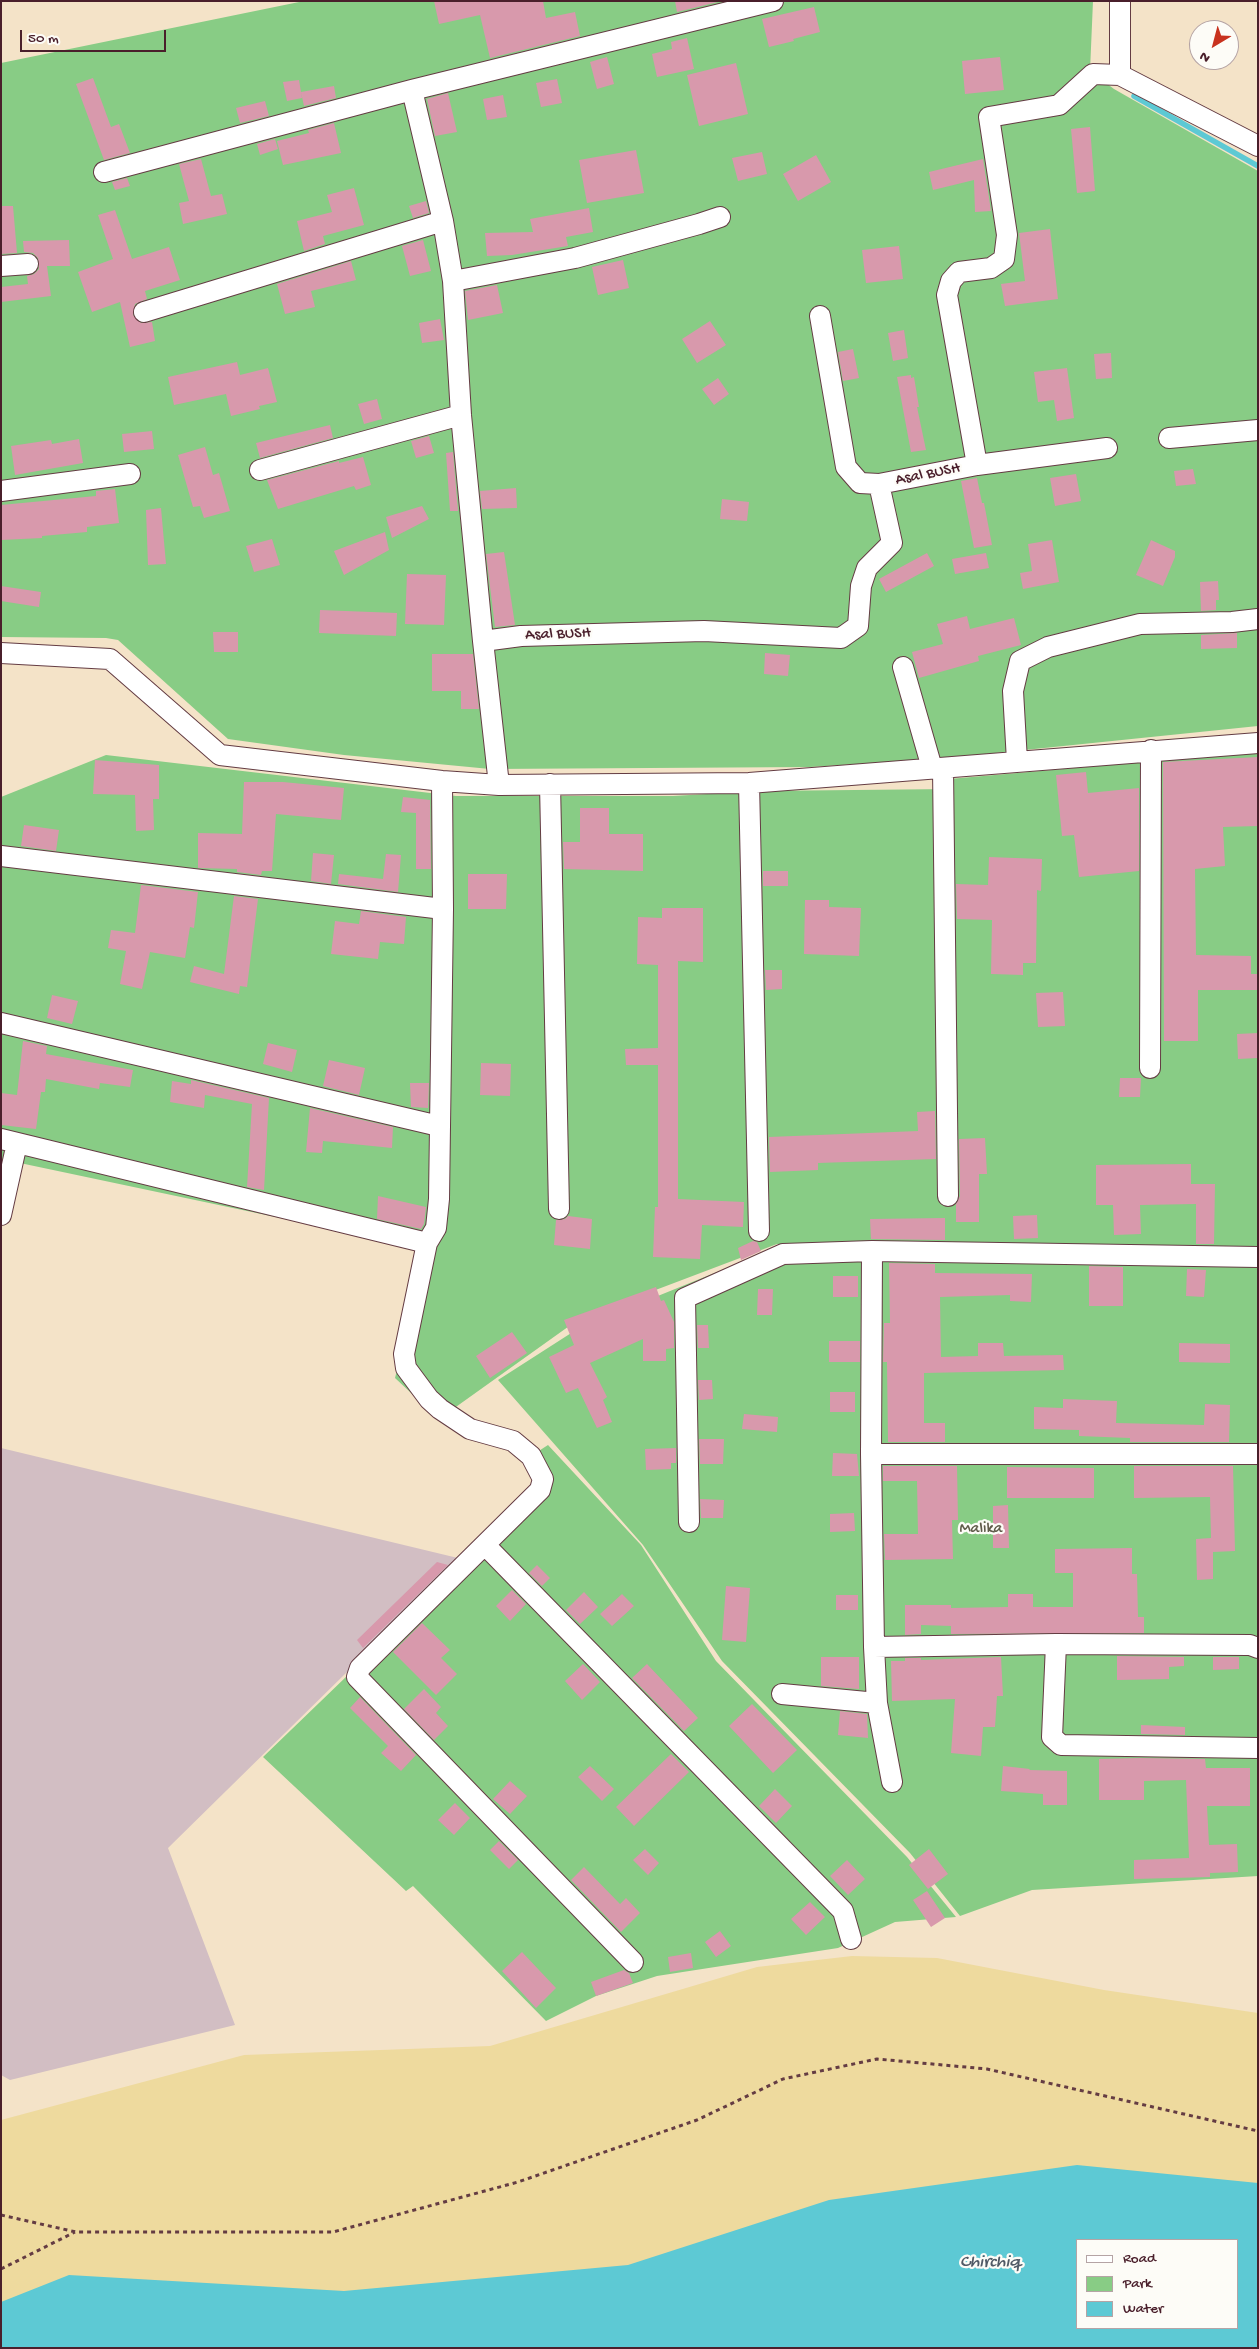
<!DOCTYPE html>
<style>
body{margin:0}
#map{position:relative;width:1259px;height:2349px;overflow:hidden;background:#f4e3c8;font-family:"Gochi Hand",sans-serif}
canvas{display:block}
.frame{position:absolute;inset:0;border:2px solid #4a1f2b;pointer-events:none}
.legend{position:absolute;left:1076px;top:2239px;width:162px;height:90px;box-sizing:border-box;background:#fdfcf7;border:1px solid #b5a4a5;margin:0;padding:6px 9px;list-style:none;font-size:15px;color:#4a1f2b}
.legend li{display:flex;align-items:center;gap:10px;height:25px}
.legend b{width:25px;border:1px solid #b5a4a5}
.north{position:absolute;left:1189px;top:20px;width:50px;height:50px;box-sizing:border-box;background:#fdfcf7;border:1px solid #b5a4a5;border-radius:50%;rotate:217deg;font-size:14px;font-weight:700;line-height:20px;text-align:center;color:#4a1f2b}
.north::after{content:'';display:block;margin:auto;width:18px;height:22px;background:#c8321e;clip-path:polygon(50% 0,100% 100%,50% 72%,0 100%)}
.scale{position:absolute;left:20px;top:30px;width:146px;height:22px;box-sizing:border-box;border:2px solid #4a1f2b;border-top:0;padding-left:6px;font-size:15px;line-height:18px;white-space:nowrap;color:#4a1f2b;-webkit-text-stroke:4px #fdfcf7;paint-order:stroke}
</style>
<div id="map">
<canvas width="1259" height="2349"></canvas>
<div class="frame"></div>
<ul class="legend">
<li><b style="height:6px;background:#fff"></b>Road</li>
<li><b style="height:14px;background:#88cc85"></b>Park</li>
<li><b style="height:14px;background:#5dc9d4"></b>Water</li>
</ul>
<div class="north">N</div>
<div class="scale">50 m</div>
</div>
<script>
const context = document.querySelector('canvas').getContext('2d');
context.lineJoin = 'round';
function paint(path, color) { context.fillStyle = color; context.fill(path, 'evenodd'); }
const toPath = rows => new Path2D(rows.map(r => 'M' + r).join(''));
function strokePath(path, color, width, dash) { context.strokeStyle = color; context.lineWidth = width; context.lineCap = dash ? 'butt' : 'round'; context.setLineDash(dash || []); context.stroke(path); }
function write(font, color, halo, rows, align = 'center') {
  context.font = font + ' "Gochi Hand",sans-serif'; context.lineWidth = 4.5; context.setLineDash([]); context.textBaseline = 'middle'; context.strokeStyle = halo; context.fillStyle = color; for (const [text, x, y, turn = 0] of rows) {
    context.save(); context.translate(x, y); context.rotate((+turn || 0) * Math.PI / 180); context.textAlign = isNaN(turn) ? turn : align; if (halo) context.strokeText(text, 0, 0); context.fillText(text, 0, 0); context.restore();
  }
}
const industrial = toPath([
 [1,1448,462,1559,168,1848,235,2025,10,2080,1,2075]
]);
const green = toPath([
 [304,1,1093,1,1090,71,1114,89,1258,171,1258,726,937,759,810,767,490,769,344,755,228,739,118,640,106,638,1,637,1,63],
 [1258,752,1258,1248,777,1244,579,1319,439,1419,395,1378,427,1249,1,1159,1,797,106,755,456,796,673,796,758,791,951,789,949,779],
 [776,1248,1258,1260,1258,1876,1032,1890,960,1916,910,1853,722,1661,643,1545,498,1380,579,1328],
 [548,1445,641,1545,716,1661,907,1857,956,1917,895,1922,838,1948,657,1976,596,1996,546,2021,413,1886,406,1891,263,1757,546,1484,531,1456]
]);
const sand = toPath([
 [852,1956,937,1958,1104,1990,1258,2013,1258,2348,1,2348,1,2120,244,2055,490,2046,757,1967],
 [1078,2240,1238,2240,1238,2328,1078,2328]
]);
const water = toPath([
 [1077,2165,1258,2183,1258,2348,1,2348,1,2302,69,2275,344,2291,628,2265,829,2200],
 [1078,2240,1238,2240,1238,2328,1078,2328]
]);
const stream = toPath([
 [1134,96,1258,166]
]);
const building = toPath([
 [434,1,543,1,546,18,575,12,580,36,490,58,480,15,439,24],
 [675,1,722,1,677,12],
 [814,7,820,32,793,39,794,41,769,47,762,19],
 [687,38,694,69,657,77,652,54,672,49,671,42],
 [607,57,614,84,597,89,590,62],
 [1000,57,1004,90,965,94,962,61],
 [736,63,748,114,699,126,687,75],
 [93,78,111,127,119,124,130,153,104,160,76,84],
 [557,79,562,103,541,107,536,83],
 [299,80,302,98,287,101,283,82],
 [334,86,336,98,304,106,301,92],
 [448,93,457,132,435,136,427,99],
 [503,95,507,117,487,120,483,99],
 [265,101,269,116,240,123,236,108],
 [334,123,341,153,283,165,277,141,309,133,308,130],
 [1090,127,1095,191,1077,193,1071,129],
 [275,139,278,149,260,155,257,144],
 [636,150,644,193,587,203,579,160],
 [762,152,767,174,738,181,732,158],
 [816,155,831,182,798,201,783,174],
 [201,159,211,196,222,194,227,214,183,224,179,203,189,201,179,164],
 [983,159,991,211,975,212,974,180,933,190,929,172],
 [127,178,130,186,115,190,112,182],
 [354,188,364,225,323,236,325,244,304,251,297,221,332,212,327,195],
 [426,201,429,213,413,218,409,206],
 [1,206,13,206,17,253,1,254],
 [589,208,593,232,566,237,568,246,512,255,487,256,485,233,533,232,530,219],
 [115,210,132,259,169,247,180,280,145,291,147,299,135,304,133,315,141,323,152,322,155,341,130,347,120,302,92,312,78,272,113,259,98,215],
 [1050,229,1058,299,1005,306,1001,284,1025,281,1019,233],
 [69,240,70,266,47,266,51,296,1,302,1,287,28,284,27,276,34,274,39,269,38,258,33,253,24,252,23,241],
 [423,240,431,271,410,276,402,246],
 [899,246,903,279,866,283,862,250],
 [623,260,629,288,598,295,592,267],
 [351,261,356,280,311,291,315,307,285,314,277,284],
 [497,285,503,313,468,320,465,291],
 [440,319,444,340,422,343,419,323],
 [710,321,726,345,697,363,682,339],
 [904,330,908,358,893,361,888,333],
 [853,349,859,378,843,381,838,352],
 [1111,353,1112,378,1096,379,1094,354],
 [237,362,240,375,268,368,277,402,259,406,260,409,231,416,226,394,174,405,168,377],
 [1067,368,1074,418,1057,421,1054,400,1038,402,1034,372],
 [911,375,911,378,914,377,919,407,917,407,926,450,911,452,897,377],
 [718,378,729,394,714,405,702,389],
 [377,399,382,419,364,424,358,404],
 [330,425,333,438,260,458,256,443],
 [152,431,154,449,124,452,122,434],
 [429,436,434,453,416,458,411,441],
 [79,439,83,463,15,475,11,446,51,440,52,444],
 [205,447,213,475,219,473,230,511,204,518,200,506,193,507,178,455],
 [453,452,458,511,450,511,446,453],
 [363,457,371,485,356,490,354,486,278,509,267,480,339,461,339,463],
 [1193,469,1196,484,1176,486,1174,471],
 [1076,474,1081,501,1055,506,1050,478],
 [977,478,982,503,984,503,992,545,974,548,961,481],
 [516,488,517,508,482,509,480,491],
 [115,489,119,523,87,527,87,532,42,536,42,538,1,540,1,505,96,496,96,491],
 [722,499,749,502,747,521,720,519],
 [422,506,429,519,392,538,386,517],
 [161,508,166,564,148,565,146,510],
 [385,532,389,550,344,575,334,551],
 [272,539,280,565,254,572,246,546],
 [1052,540,1059,582,1023,589,1020,573,1032,571,1028,544],
 [1151,540,1175,551,1175,557,1163,586,1136,575],
 [504,552,515,625,495,627,486,554],
 [927,553,934,566,886,592,879,579],
 [986,553,989,568,955,574,952,559],
 [407,574,446,575,444,625,405,624],
 [1218,581,1219,600,1216,600,1216,610,1201,611,1200,582],
 [1,586,41,592,39,607,1,601],
 [320,610,397,613,396,636,319,633],
 [967,616,970,629,1014,618,1021,645,978,656,979,661,919,678,912,652,943,644,937,624],
 [213,632,238,632,238,652,214,652],
 [1237,633,1237,648,1201,649,1201,635],
 [765,653,790,655,788,676,764,674],
 [432,654,473,654,479,709,461,709,461,691,432,691],
 [1258,757,1258,826,1223,827,1225,866,1195,869,1196,955,1251,956,1251,974,1258,974,1258,990,1198,990,1198,1041,1164,1041,1163,762],
 [95,760,159,765,159,799,153,799,154,830,136,831,135,795,93,794],
 [1086,772,1088,793,1139,788,1139,871,1079,877,1074,835,1062,836,1056,775],
 [244,782,283,782,344,788,341,820,276,814,272,871,262,871,261,875,237,872,237,869,198,868,198,833,242,834],
 [403,797,430,800,431,869,416,869,416,813,401,812],
 [580,808,609,808,609,834,643,834,643,871,564,869,563,842,580,842],
 [24,825,59,830,56,851,21,846],
 [313,853,334,855,331,884,311,881],
 [386,854,401,855,398,892,338,884,339,874,383,879],
 [989,857,1042,859,1041,891,1037,890,1036,963,1023,963,1023,975,991,974,992,920,957,919,956,884,988,885],
 [763,871,788,871,788,886,763,886],
 [468,874,507,874,506,909,468,909],
 [141,885,198,892,194,928,190,927,185,958,150,952,142,989,120,984,126,951,108,948,111,930,135,933],
 [234,896,258,899,247,987,240,986,239,994,190,982,194,966,224,974],
 [805,900,829,900,829,907,861,908,859,956,804,954],
 [662,908,703,908,703,962,678,961,678,1199,744,1202,743,1227,702,1225,700,1259,653,1257,655,1207,658,1207,658,1065,626,1065,625,1049,658,1048,658,965,637,964,638,917,662,918],
 [361,911,406,917,404,944,380,942,378,959,331,954,335,921,359,924],
 [765,970,782,970,782,989,766,990],
 [1063,992,1065,1026,1038,1027,1036,993],
 [52,995,78,1001,72,1024,47,1018],
 [1258,1033,1258,1058,1238,1059,1237,1034],
 [23,1041,47,1046,46,1054,133,1070,130,1087,100,1083,99,1089,46,1079,45,1092,41,1092,36,1129,1,1125,1,1093,17,1095],
 [268,1043,297,1050,292,1072,263,1064],
 [329,1060,365,1068,359,1095,323,1086],
 [481,1063,511,1064,510,1096,480,1095],
 [1120,1078,1141,1078,1140,1097,1119,1097],
 [191,1080,269,1098,264,1190,247,1187,252,1104,205,1095,204,1108,170,1102,172,1081,191,1084],
 [410,1083,429,1083,428,1108,411,1107],
 [310,1108,393,1127,392,1148,323,1141,322,1153,306,1152],
 [935,1111,936,1159,818,1163,818,1170,770,1172,769,1137,918,1131,917,1112],
 [985,1138,987,1174,979,1174,979,1222,956,1222,956,1204,960,1196,959,1139],
 [1191,1164,1191,1184,1215,1184,1214,1244,1196,1244,1196,1204,1140,1205,1141,1234,1114,1235,1113,1205,1096,1205,1096,1165],
 [378,1196,426,1207,424,1224,421,1229,377,1219],
 [1037,1215,1038,1238,1014,1239,1013,1216],
 [568,1216,592,1219,590,1249,554,1245,556,1220,565,1219],
 [945,1218,945,1240,871,1239,870,1219],
 [753,1241,757,1242,761,1251,741,1260,738,1248],
 [889,1263,935,1264,935,1273,1032,1274,1031,1302,1010,1301,1010,1295,940,1297,941,1357,978,1356,978,1343,1003,1343,1004,1356,1063,1355,1064,1370,924,1373,924,1423,945,1423,945,1442,888,1442,887,1362,883,1362,884,1323,890,1323],
 [1089,1266,1123,1267,1123,1306,1089,1306],
 [1187,1269,1206,1270,1204,1297,1186,1296],
 [833,1276,858,1276,858,1297,833,1297],
 [656,1287,661,1301,664,1300,674,1322,674,1348,666,1349,666,1361,643,1361,643,1339,590,1363,607,1397,603,1400,612,1422,597,1428,578,1388,566,1393,549,1357,574,1345,564,1320],
 [758,1289,773,1289,772,1315,757,1315],
 [697,1325,708,1325,709,1348,698,1348],
 [512,1332,527,1353,490,1378,476,1356],
 [829,1341,860,1341,860,1362,829,1362],
 [1179,1343,1230,1344,1230,1363,1179,1362],
 [698,1380,712,1380,713,1399,699,1400],
 [830,1392,855,1392,855,1412,830,1412],
 [1063,1399,1117,1401,1116,1423,1204,1425,1205,1404,1230,1405,1229,1442,1130,1442,1130,1438,1079,1436,1079,1430,1034,1429,1034,1407,1063,1408],
 [744,1414,778,1417,777,1432,742,1429],
 [699,1439,724,1439,723,1464,700,1464],
 [676,1448,676,1463,671,1463,671,1469,646,1470,645,1449],
 [833,1453,857,1454,859,1476,832,1476],
 [883,1466,957,1466,958,1520,952,1520,953,1559,885,1560,884,1534,918,1534,917,1481,883,1481],
 [1134,1466,1233,1466,1235,1551,1213,1552,1213,1579,1197,1580,1196,1539,1211,1538,1210,1497,1134,1498],
 [1007,1467,1094,1468,1094,1498,1007,1498],
 [700,1499,724,1500,723,1518,701,1518],
 [1008,1505,1009,1548,993,1548,993,1506],
 [854,1513,855,1531,830,1532,830,1514],
 [1132,1548,1132,1574,1137,1574,1138,1617,1144,1617,1144,1633,951,1634,951,1626,921,1625,921,1634,905,1635,905,1605,951,1605,951,1608,1008,1607,1008,1594,1033,1594,1033,1607,1073,1607,1073,1573,1055,1573,1055,1549],
 [437,1562,448,1565,363,1648,357,1640],
 [537,1565,550,1578,542,1586,529,1573],
 [726,1586,750,1588,746,1642,722,1640],
 [512,1590,526,1604,510,1621,496,1606],
 [584,1592,598,1607,580,1624,566,1610],
 [622,1594,634,1606,612,1626,600,1614],
 [836,1595,858,1595,858,1610,836,1610],
 [422,1623,450,1650,441,1658,457,1674,436,1695,393,1652],
 [1117,1656,1184,1657,1184,1666,1169,1667,1169,1679,1117,1680],
 [821,1657,859,1657,859,1689,821,1686],
 [1001,1657,1003,1696,997,1696,995,1727,983,1727,981,1756,951,1753,955,1699,892,1701,891,1661,905,1661,905,1658,921,1658,921,1660],
 [1213,1657,1239,1657,1239,1669,1213,1670],
 [583,1664,600,1682,582,1700,565,1681],
 [647,1664,698,1718,684,1731,632,1678],
 [424,1689,441,1707,436,1713,448,1726,434,1740,404,1709],
 [360,1697,416,1755,401,1771,381,1753,388,1746,350,1708],
 [752,1704,797,1750,773,1773,729,1726],
 [840,1711,867,1714,868,1738,838,1735],
 [1141,1725,1185,1727,1185,1735,1141,1734],
 [671,1754,689,1772,634,1826,616,1807],
 [1140,1758,1205,1759,1206,1768,1250,1768,1250,1806,1207,1806,1209,1845,1237,1844,1238,1872,1210,1873,1210,1877,1134,1879,1134,1860,1189,1858,1186,1780,1144,1781,1144,1800,1099,1800,1099,1759],
 [590,1766,614,1789,602,1801,578,1777],
 [1003,1766,1030,1769,1029,1770,1067,1771,1067,1805,1043,1805,1043,1794,1001,1791],
 [510,1781,527,1796,510,1814,493,1799],
 [775,1789,792,1806,776,1823,759,1806],
 [455,1803,470,1818,454,1835,438,1820],
 [499,1841,518,1860,509,1869,490,1850],
 [645,1849,659,1863,648,1875,633,1860],
 [929,1849,948,1874,928,1889,909,1865],
 [847,1860,865,1879,848,1895,830,1876],
 [584,1867,620,1904,626,1898,640,1913,621,1932,571,1880],
 [927,1891,945,1918,931,1927,913,1900],
 [810,1902,825,1917,806,1935,791,1919],
 [720,1931,731,1946,716,1957,705,1942],
 [522,1952,556,1988,536,2008,502,1971],
 [691,1953,693,1968,670,1972,668,1957],
 [624,1970,629,1973,633,1983,596,1996,591,1982]
]);
const path = toPath([
 [1,2215,76,2232,333,2232,518,2182,697,2120,783,2079,877,2059,987,2069,1258,2131],
 [1,2269,75,2232]
]);
const minor = toPath([
 [1120,1,1120,75,1258,146],
 [412,90,443,221,453,281,461,415,483,641,499,785],
 [104,172,412,90,773,1],
 [1,266,28,264],
 [453,281,575,258,699,224,720,217],
 [144,312,443,221],
 [820,316,846,467,860,483,879,484],
 [1169,438,1258,430],
 [977,465,1107,448],
 [260,470,461,415],
 [1,491,130,474],
 [483,641,521,636,704,631,841,638,858,626,861,586,867,568,892,543,879,484,977,465,947,295,951,281,959,272,991,268,1004,259,1007,235,989,117,1059,105,1093,74,1120,75],
 [1,653,110,659,220,755,442,781,499,785,749,783,1258,743],
 [903,667,932,768],
 [1017,761,1013,691,1020,661,1048,647,1140,624,1232,622,1258,619],
 [943,768,948,1196],
 [442,781,443,909,439,1199,436,1228,427,1243,404,1354,406,1368,429,1399,440,1409,470,1429,513,1441,531,1456,543,1479,540,1490,360,1668,357,1677,633,1962],
 [749,783,759,1231],
 [550,784,559,1209],
 [1,856,443,909],
 [1,1023,439,1126],
 [1150,1068,1151,750],
 [1,1139,427,1243],
 [1,1215,17,1143],
 [872,1251,871,1454,874,1647,877,1703,892,1782],
 [871,1454,1258,1454],
 [689,1522,685,1298,783,1254,872,1251,1258,1257],
 [485,1545,843,1911,851,1939],
 [1056,1644,1052,1737,1061,1745,1258,1748],
 [874,1647,1056,1644,1250,1645,1258,1648],
 [782,1694,877,1703]
]);
const streetNames = [
 ["Asal BUSH",928,475,-11],
 ["Asal BUSH",558,635,-2]
];
const parkNames = [
 ["Malika",981,1530]
];
const waterNames = [
 ["Chirchiq",990,2263]
];
paint(industrial, '#d2bec3');
paint(green, '#88cc85');
paint(sand, '#eeda9e');
paint(water, '#5dc9d4');
strokePath(stream, '#5dc9d4', 5.5);
paint(building, '#d899ac');
strokePath(minor, '#643c43', 22);
strokePath(path, '#643c43', 3, [4, 4]);
strokePath(minor, '#fff', 20);
write('16px', '#4a1f2b', '#fdfcf7', streetNames);
write('16px', '#605c4a', '#fdfcf7', parkNames);
write('italic 18px', '#515a66', '#fdfcf7', waterNames);
</script>
